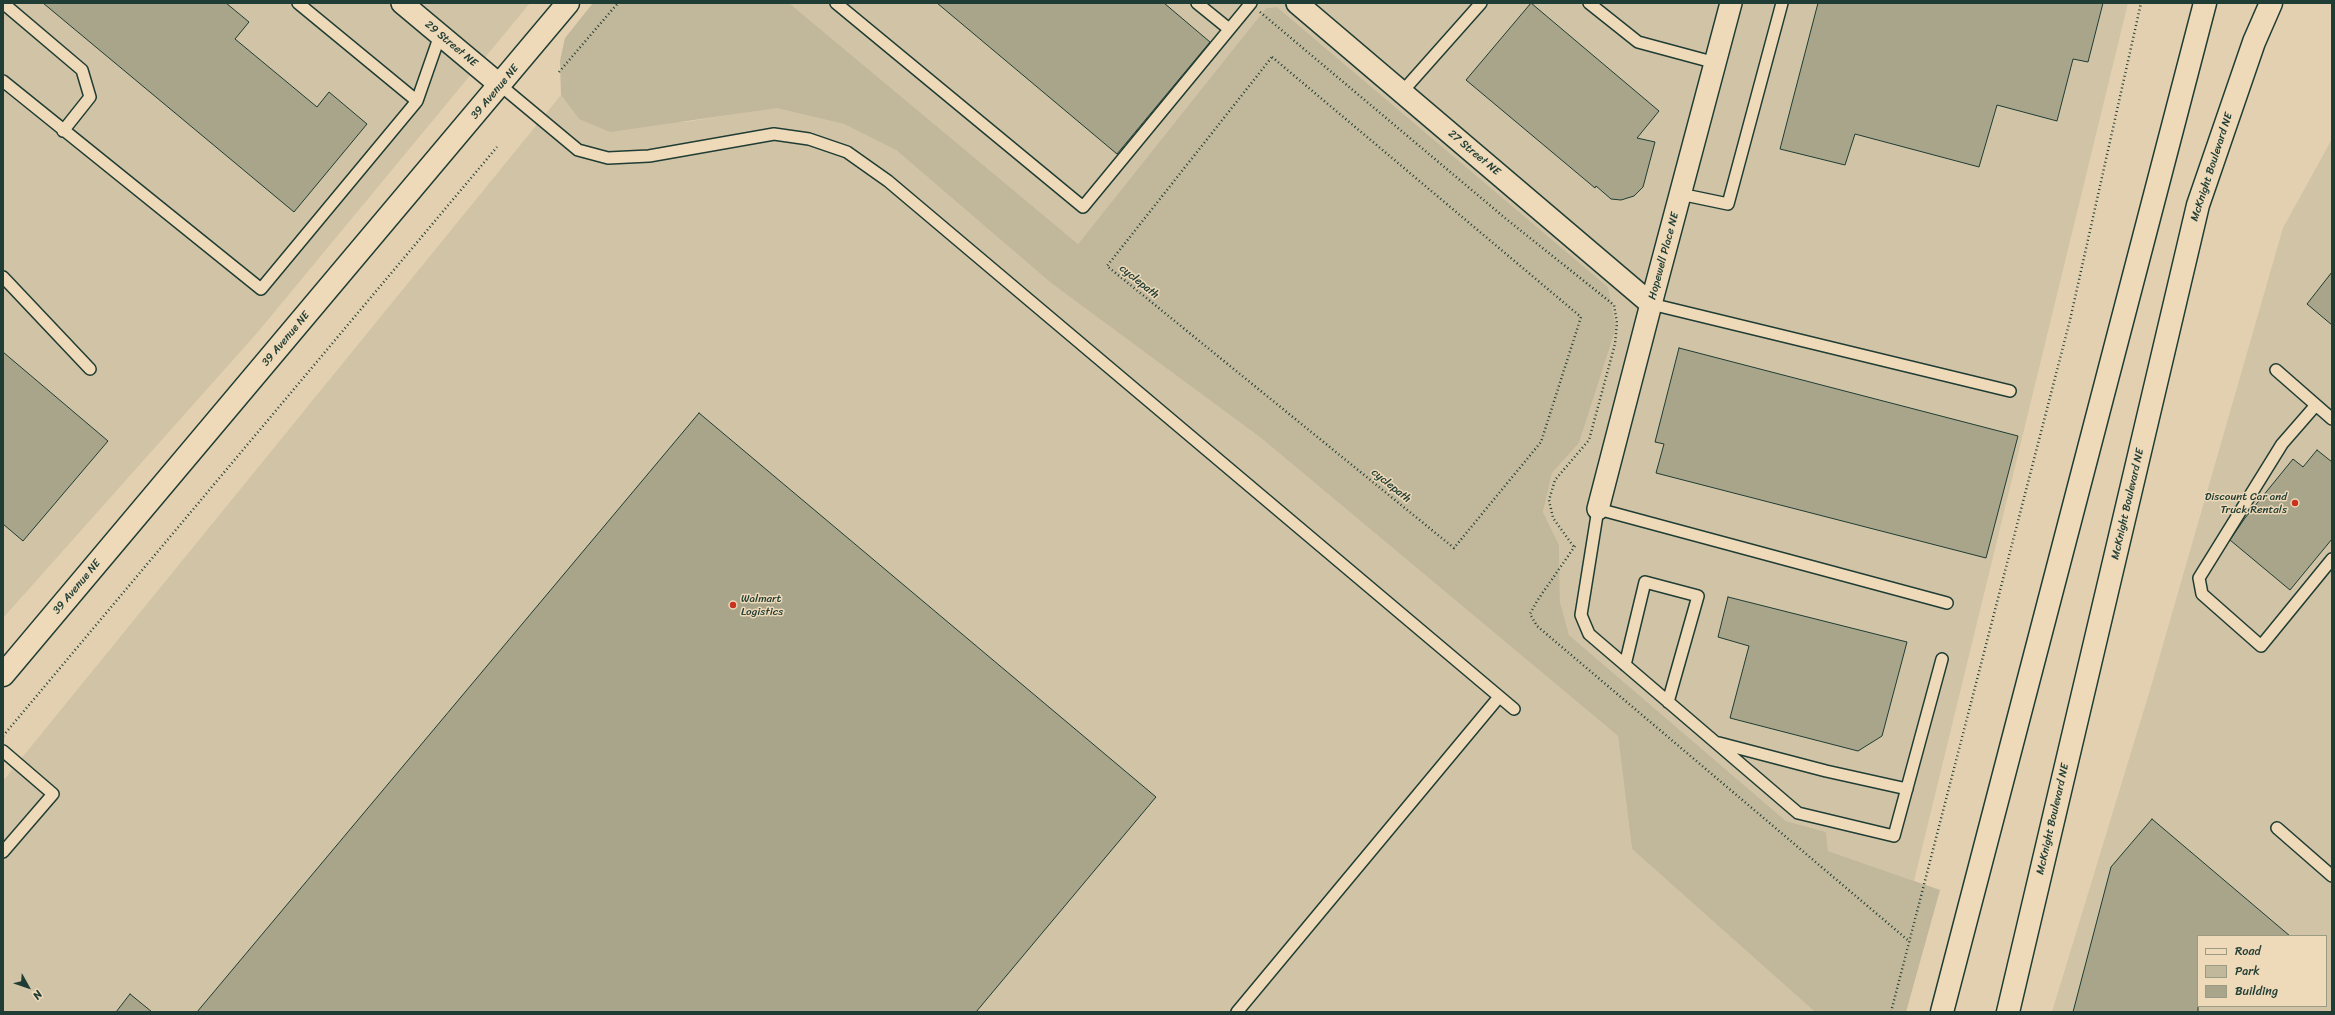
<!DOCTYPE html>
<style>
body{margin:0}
#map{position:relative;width:2335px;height:1015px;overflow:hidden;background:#e2d0b0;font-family:Sriracha,sans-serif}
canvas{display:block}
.frame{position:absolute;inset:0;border:4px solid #1f3d34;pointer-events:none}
.legend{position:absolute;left:2197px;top:935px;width:130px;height:72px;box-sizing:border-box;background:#eed9b8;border:1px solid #9b9b83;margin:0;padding:5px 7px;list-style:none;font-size:12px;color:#1f3d34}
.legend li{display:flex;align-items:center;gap:8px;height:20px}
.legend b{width:20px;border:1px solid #9b9b83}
.north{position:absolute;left:8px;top:967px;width:40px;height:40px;-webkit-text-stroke:3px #eed9b8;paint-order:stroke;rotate:130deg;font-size:11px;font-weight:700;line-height:16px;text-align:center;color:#1f3d34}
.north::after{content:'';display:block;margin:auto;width:14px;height:18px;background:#1f3d34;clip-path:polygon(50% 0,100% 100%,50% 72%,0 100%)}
</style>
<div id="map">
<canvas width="2335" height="1015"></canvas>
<div class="frame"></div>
<ul class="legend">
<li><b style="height:5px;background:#eed9b8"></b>Road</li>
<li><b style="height:11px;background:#c1b79b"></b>Park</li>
<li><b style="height:11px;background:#a8a58b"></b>Building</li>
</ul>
<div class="north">N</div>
</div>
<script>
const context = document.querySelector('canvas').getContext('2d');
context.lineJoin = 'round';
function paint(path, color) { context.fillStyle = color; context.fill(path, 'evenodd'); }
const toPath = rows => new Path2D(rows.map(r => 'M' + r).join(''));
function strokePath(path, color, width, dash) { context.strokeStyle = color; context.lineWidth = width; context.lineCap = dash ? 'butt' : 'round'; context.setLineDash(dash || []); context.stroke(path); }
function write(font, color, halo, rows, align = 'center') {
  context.font = font + ' Sriracha,sans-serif'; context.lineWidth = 3; context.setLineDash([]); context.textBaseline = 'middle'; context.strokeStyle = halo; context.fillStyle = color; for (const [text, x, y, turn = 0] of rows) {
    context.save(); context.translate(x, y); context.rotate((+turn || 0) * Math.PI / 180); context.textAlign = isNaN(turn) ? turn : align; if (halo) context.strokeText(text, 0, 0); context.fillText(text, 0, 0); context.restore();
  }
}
const built = toPath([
 [3,3,530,3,257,333,3,618],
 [789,3,2128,3,1914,881,1828,851,1826,832,1786,821,1569,635,1560,602,1559,545,1543,512,1552,473,1579,443,1616,328,1608,287,1277,7,1266,8,1078,244],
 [561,95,579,119,686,122,777,107,844,124,896,150,1051,283,1261,438,1618,736,1632,849,1815,1012,3,1012,3,781],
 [2332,139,2332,1012,2052,1012,2150,690,2283,228],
 [2198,936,2326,936,2326,1006,2198,1006]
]);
const green = toPath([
 [593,3,789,3,1078,244,1266,8,1277,7,1608,287,1616,328,1579,443,1552,473,1543,512,1559,545,1560,602,1569,635,1786,821,1826,832,1828,851,1940,890,1906,1012,1815,1012,1632,849,1618,736,1261,438,1051,283,896,150,844,124,777,108,610,132,579,119,561,95,560,61,565,38]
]);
const building = toPath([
 [43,3,226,3,249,22,235,39,317,107,329,92,367,124,294,212,43,3],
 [937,3,1164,3,1210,42,1117,154,937,3],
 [1531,3,1659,111,1637,138,1655,142,1643,187,1634,196,1621,200,1611,199,1596,186,1595,188,1466,80,1531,3],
 [1818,3,2103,3,2088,62,2073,59,2057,121,1997,105,1979,167,1855,134,1845,165,1780,149,1818,3],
 [2332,272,2332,325,2307,304,2332,272],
 [1679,348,2018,436,1986,558,1656,473,1664,444,1655,442,1679,348],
 [3,352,108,441,23,541,3,524,3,352],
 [699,413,1156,797,976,1012,197,1012,699,413],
 [2317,450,2332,462,2332,539,2290,590,2230,540,2245,518,2293,459,2303,467,2317,450],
 [1728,597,1907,642,1882,736,1858,751,1730,718,1749,646,1718,637,1728,597],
 [2152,819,2290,936,2198,936,2198,1012,2073,1012,2111,867,2152,819],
 [130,994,152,1012,116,1012,130,994]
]);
const path = toPath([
 [1260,12,1505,218,1614,305,1617,323,1615,344,1589,440,1555,480,1549,500,1553,518,1574,547],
 [1272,57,1581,317,1541,442,1454,548,1107,266,1272,57],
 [559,72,618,3],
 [1575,546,1537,601,1530,614,1537,626,1910,942],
 [3,736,497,147],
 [1891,1012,2070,320,2141,3]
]);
const lane = toPath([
 [3,3,82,70,90,97,63,131],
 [836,3,1083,207,1251,3],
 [1197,3,1229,29],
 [1589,3,1638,42,1716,63],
 [3,81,261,289,417,101,298,3],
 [500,85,578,150,608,158,649,156,774,134,809,139,847,152,888,181,1514,709],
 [1402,92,1481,3],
 [417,101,440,35],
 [1680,194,1728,204,1782,3],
 [3,277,90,369],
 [1651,304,2010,391],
 [2276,370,2332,419],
 [2316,405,2282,444,2199,578,2202,594,2261,646,2332,559],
 [1942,659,1894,836,1798,813,1589,634,1581,615,1598,509,1947,603],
 [1625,665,1645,582,1698,596,1668,702],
 [1719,743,1826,771,1907,789],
 [3,751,53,794,3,852],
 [2277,828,2332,876],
 [1237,1012,1499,697]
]);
const street = toPath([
 [402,3,500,85],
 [1297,3,1651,304],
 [1598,509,1651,304,1731,3]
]);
const secondary = toPath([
 [3,675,568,3]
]);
const primary = toPath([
 [1942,1012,2205,3],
 [2008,1012,2198,205,2254,42,2271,3]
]);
const markers = [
 [2295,503,4,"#c8321e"],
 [733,605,4,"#c8321e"]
];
const streetNames = [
 ["29 Street NE",451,44,40],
 ["39 Avenue NE",495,92,-50],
 ["27 Street NE",1474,153,40],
 ["McKnight Boulevard NE",2212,167,-72],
 ["Hopewell Place NE",1664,256,-75],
 ["cyclepath",1139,282,39],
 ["39 Avenue NE",286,339,-50],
 ["cyclepath",1391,486,39],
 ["McKnight Boulevard NE",2128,504,-77],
 ["39 Avenue NE",77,587,-50],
 ["McKnight Boulevard NE",2053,819,-77]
];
const poiNames = [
 ["Discount Car and",2287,497],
 ["Truck Rentals",2287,510],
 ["Walmart",741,599,"left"],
 ["Logistics",741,612,"left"]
];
paint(built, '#d1c3a5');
paint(green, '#c1b79b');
paint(building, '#a8a58b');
strokePath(building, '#1f3d34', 1);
strokePath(lane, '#1f3d34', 14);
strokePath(street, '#1f3d34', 24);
strokePath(secondary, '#1f3d34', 25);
strokePath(primary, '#1f3d34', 25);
strokePath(path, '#1f3d34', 2.5, [1, 3]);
strokePath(lane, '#eed9b8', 11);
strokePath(street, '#eed9b8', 21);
strokePath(secondary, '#eed9b8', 22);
strokePath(primary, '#eed9b8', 22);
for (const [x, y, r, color] of markers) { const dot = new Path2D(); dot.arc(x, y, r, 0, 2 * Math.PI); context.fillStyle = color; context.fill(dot); strokePath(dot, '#eed9b8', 1.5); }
write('11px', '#1f3d34', '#eed9b8', streetNames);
write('11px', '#1f3d34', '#eed9b8', poiNames, 'right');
</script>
